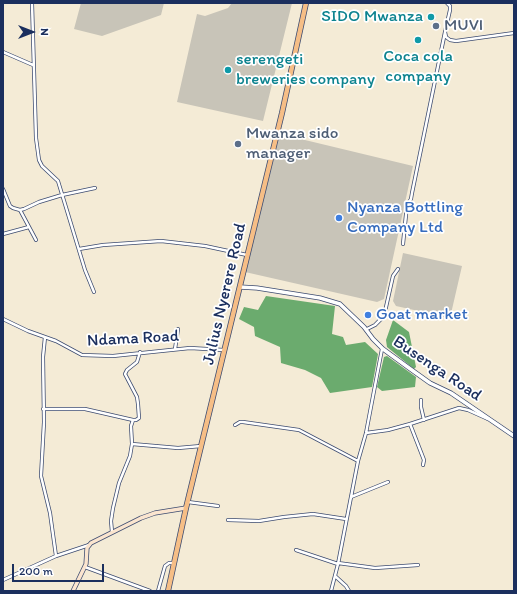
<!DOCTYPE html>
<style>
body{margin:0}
#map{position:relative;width:517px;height:594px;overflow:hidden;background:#f4ebd6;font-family:Itim,sans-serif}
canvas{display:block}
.frame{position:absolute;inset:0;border:4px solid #1b2f5e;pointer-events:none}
.north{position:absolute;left:12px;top:12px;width:40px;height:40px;-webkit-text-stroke:3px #fff;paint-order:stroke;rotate:90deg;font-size:11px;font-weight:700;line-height:16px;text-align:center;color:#1b2f5e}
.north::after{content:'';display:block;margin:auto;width:14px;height:18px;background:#1b2f5e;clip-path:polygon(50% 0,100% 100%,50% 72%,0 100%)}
.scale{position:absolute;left:12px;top:564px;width:92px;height:18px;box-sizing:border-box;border:2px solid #1b2f5e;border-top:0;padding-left:5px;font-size:12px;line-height:14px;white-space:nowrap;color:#1b2f5e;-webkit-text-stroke:3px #fff;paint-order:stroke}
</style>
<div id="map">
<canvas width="517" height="594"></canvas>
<div class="frame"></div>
<div class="north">N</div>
<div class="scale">200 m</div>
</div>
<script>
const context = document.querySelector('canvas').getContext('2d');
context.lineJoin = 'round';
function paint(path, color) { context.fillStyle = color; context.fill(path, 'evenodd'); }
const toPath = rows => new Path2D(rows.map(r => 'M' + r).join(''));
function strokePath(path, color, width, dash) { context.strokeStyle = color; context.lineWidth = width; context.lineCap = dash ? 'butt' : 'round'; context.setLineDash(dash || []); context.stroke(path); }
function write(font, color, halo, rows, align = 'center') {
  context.font = font + ' Itim,sans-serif'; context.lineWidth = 3.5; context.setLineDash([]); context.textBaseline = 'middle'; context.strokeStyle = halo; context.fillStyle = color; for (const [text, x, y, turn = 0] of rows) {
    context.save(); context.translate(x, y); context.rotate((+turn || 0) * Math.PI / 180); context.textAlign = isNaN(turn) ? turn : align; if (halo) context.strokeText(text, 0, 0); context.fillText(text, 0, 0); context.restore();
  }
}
const industrial = toPath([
 [81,3,164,3,161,15,102,36,74,29],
 [232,3,292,3,263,121,177,102,197,14,205,16,228,8],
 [280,134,413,166,384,299,377,302,245,272],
 [403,253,462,266,450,318,396,306,393,301]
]);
const forest = toPath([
 [266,296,335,306,332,334,343,337,346,345,365,342,378,354,372,387,330,393,321,378,305,370,281,363,280,347,255,336,254,327,239,319,244,307,258,310],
 [393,320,409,332,416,367,414,369,387,347,386,340],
 [387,356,416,377,415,387,382,391,377,387,384,357]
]);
const minor = toPath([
 [32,3,36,138,39,160,42,166,58,181,85,270,94,292],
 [447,3,450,6,450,10,445,32,446,37,450,40,456,41,514,33],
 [3,52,33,65],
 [3,189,10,206,13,208,20,210,24,209,39,202,62,195,95,188],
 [20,210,36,240],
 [3,234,29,227],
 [403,244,407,205,411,199,412,193,445,32],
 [79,249,103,245,161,241,205,246,247,255],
 [3,319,28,331,56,341,82,355,113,356,190,348,224,350],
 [367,329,375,325,384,316,393,276,398,269],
 [45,337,43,357,44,422,41,476,50,513,56,556],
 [175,349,178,329],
 [421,400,421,407,424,420],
 [43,409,85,409,133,420,131,426,132,444,130,456,119,483,113,508,111,521,112,532],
 [133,420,136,420,139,418,138,404,137,397,125,374,127,370,137,362,140,352],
 [410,424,424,460,423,465],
 [235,425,240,422,243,422,299,430,358,461],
 [366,433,388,430,410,424,459,408,468,410,488,419],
 [132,444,178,448,201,446],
 [351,497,388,482],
 [188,502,218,506],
 [228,520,259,521,284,517,313,514,346,519],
 [296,550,338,564],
 [338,563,375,568,418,565],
 [85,567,150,591],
 [335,576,346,586,349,591],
 [3,580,56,556,89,545],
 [158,591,165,566,169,563,174,563],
 [331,591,338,564,358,461,366,433,382,349]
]);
const tertiary = toPath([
 [240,287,257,288,320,298,340,304,364,327,373,339,383,349,409,368,430,383,451,393,514,436]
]);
const secondary = toPath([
 [73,591,86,564,87,548,91,543,141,518,155,513,186,508]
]);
const trunk = toPath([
 [168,591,186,508,282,113,306,3]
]);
const markers = [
 [431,17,4,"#0f9aa8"],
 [436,26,4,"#5c6f8a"],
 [418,40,4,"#0f9aa8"],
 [228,70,4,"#0f9aa8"],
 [238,144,4,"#5c6f8a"],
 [339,218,4,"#3f7fe0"],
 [368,315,4,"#3f7fe0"]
];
const cultureNames = [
 ["SIDO Mwanza",423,17],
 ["Coca cola",418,57,"center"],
 ["company",418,77,"center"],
 ["serengeti",236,60,"left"],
 ["breweries company",236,80,"left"]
];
const serviceNames = [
 ["MUVI",444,26],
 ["Mwanza sido",246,134],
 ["manager",246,154]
];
const shopNames = [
 ["Nyanza Bottling",347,208],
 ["Company Ltd",347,228],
 ["Goat market",376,315]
];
const streetNames = [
 ["Julius Nyerere Road",225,294,-77],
 ["Ndama Road",133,339,-3],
 ["Busenga Road",437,369,34]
];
paint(industrial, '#c8c4b8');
paint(forest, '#6bab6e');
strokePath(minor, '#3c4b70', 4);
strokePath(tertiary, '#3c4b70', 5);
strokePath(secondary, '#3c4b70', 5);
strokePath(trunk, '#3c4b70', 6);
strokePath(minor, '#fff', 2.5);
strokePath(tertiary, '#fff', 3.5);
strokePath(secondary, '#fbe5cf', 3.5);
strokePath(trunk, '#f6be86', 4.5);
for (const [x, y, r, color] of markers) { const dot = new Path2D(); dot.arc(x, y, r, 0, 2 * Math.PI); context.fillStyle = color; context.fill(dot); strokePath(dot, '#fff', 1.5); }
write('17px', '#0d838f', '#fff', cultureNames, 'right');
write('17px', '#4e5e75', '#fff', serviceNames, 'left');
write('17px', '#366cbe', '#fff', shopNames, 'left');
write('17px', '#1b2f5e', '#fff', streetNames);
</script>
